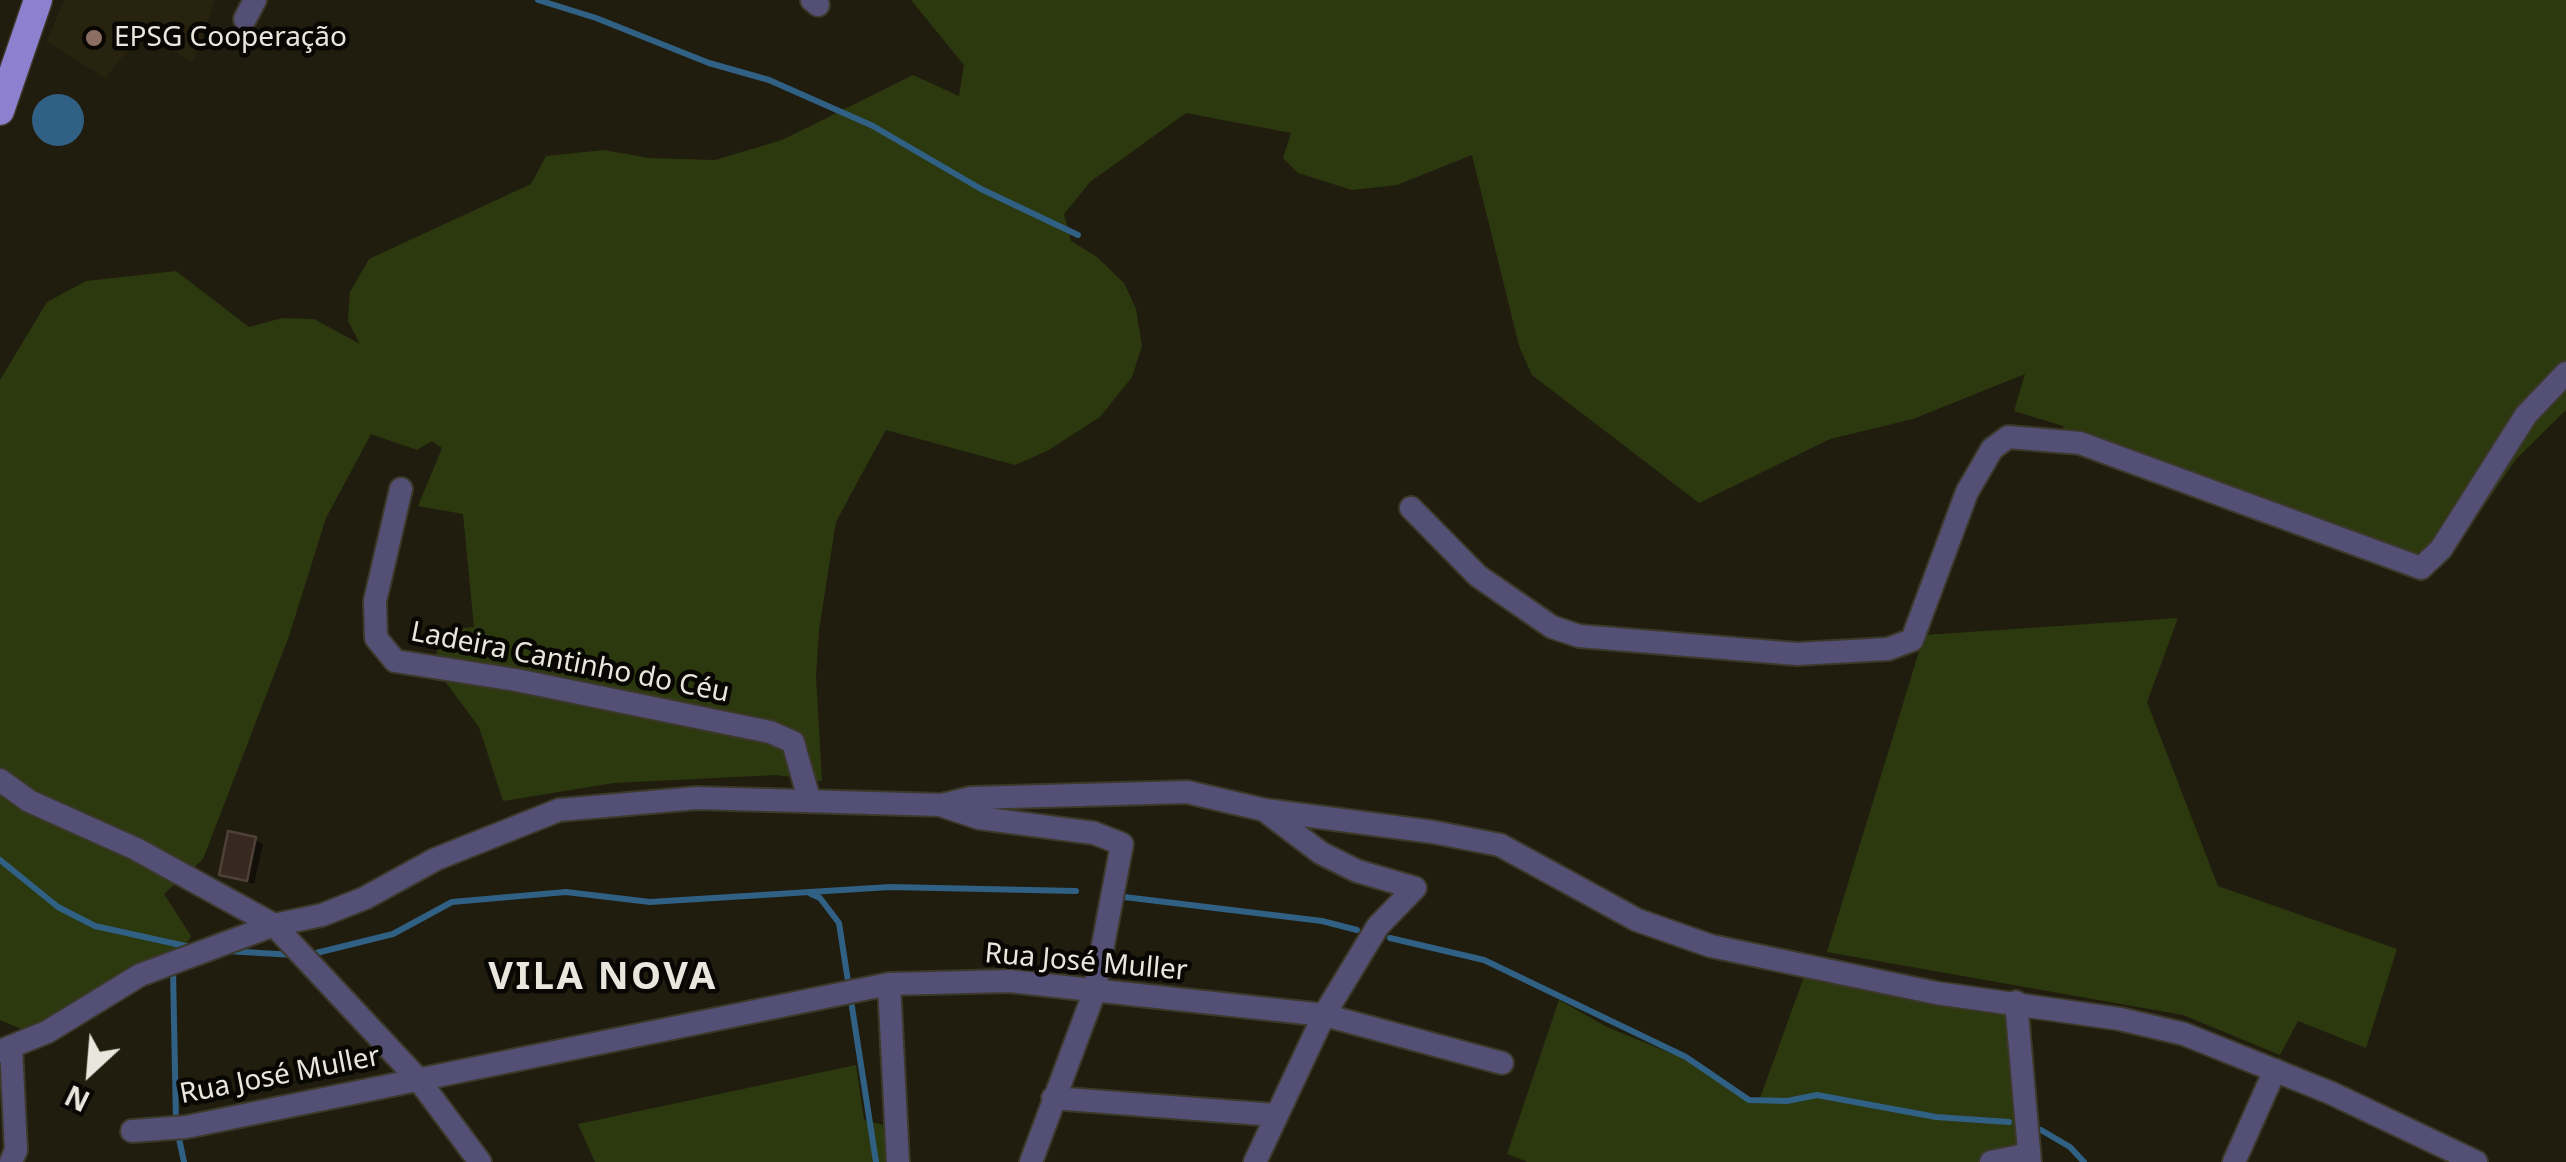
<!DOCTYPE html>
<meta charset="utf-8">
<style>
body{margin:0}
#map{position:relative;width:2566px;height:1162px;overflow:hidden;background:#201d0e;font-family:"Noto Sans",sans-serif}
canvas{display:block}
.north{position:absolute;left:40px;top:1022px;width:100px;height:100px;-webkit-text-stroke:8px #080703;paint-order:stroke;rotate:206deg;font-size:28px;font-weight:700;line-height:40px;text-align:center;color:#e9e7dd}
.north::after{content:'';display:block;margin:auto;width:35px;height:45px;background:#e9e7dd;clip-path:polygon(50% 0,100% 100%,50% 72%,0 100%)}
</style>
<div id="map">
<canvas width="2566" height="1162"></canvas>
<div class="north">N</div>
</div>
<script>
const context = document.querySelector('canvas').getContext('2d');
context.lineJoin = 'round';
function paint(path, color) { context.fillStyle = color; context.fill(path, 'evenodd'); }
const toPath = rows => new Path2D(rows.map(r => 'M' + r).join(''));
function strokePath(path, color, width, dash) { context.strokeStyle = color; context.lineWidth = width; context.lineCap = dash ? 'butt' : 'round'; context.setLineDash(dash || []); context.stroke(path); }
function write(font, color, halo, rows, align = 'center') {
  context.font = font + ' "Noto Sans",sans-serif'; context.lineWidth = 9; context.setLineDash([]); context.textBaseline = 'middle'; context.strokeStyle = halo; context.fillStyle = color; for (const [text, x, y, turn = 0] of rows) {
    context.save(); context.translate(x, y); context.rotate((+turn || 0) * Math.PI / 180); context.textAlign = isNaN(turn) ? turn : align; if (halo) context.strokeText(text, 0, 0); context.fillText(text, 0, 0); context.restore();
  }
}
const built = toPath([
 [64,0,215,0,193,62,141,34,105,78,47,42]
]);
const green = toPath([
 [911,0,2566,0,2566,410,2516,459,2449,558,2431,574,2068,450,2063,426,2014,411,2025,374,1913,419,1830,439,1699,503,1532,375,1519,346,1472,155,1397,185,1352,190,1298,173,1283,158,1291,133,1186,113,1090,182,1064,214,1071,241,1097,257,1124,283,1136,309,1142,346,1132,377,1100,417,1047,451,1015,465,886,430,859,479,836,522,819,630,816,676,822,781,776,775,614,783,503,801,479,727,435,668,439,630,474,627,463,514,418,506,442,448,432,441,417,450,371,434,326,518,289,636,203,859,164,894,191,936,178,961,36,1035,0,1020,0,380,47,302,86,281,176,271,249,327,282,318,314,319,360,344,348,321,350,292,369,259,531,184,546,156,604,150,649,158,715,160,782,140,913,75,959,96,964,65],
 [2178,618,2147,702,2218,886,2397,949,2366,1048,2298,1021,2280,1055,2183,1015,1827,952,1924,635],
 [1804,977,2031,1017,2037,1162,1528,1162,1507,1154,1559,1000,1607,1027,1697,1064,1737,1095,1759,1101],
 [856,1065,864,1120,887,1126,885,1162,595,1162,578,1124]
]);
const water = toPath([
 '32 120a26 26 0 1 1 52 0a26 26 0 1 1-52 0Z'
]);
const shadow = toPath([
 [255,840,263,844,254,884,222,874]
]);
const stream = toPath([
 [538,0,596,18,709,63,769,80,873,126,981,189,1078,235],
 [0,860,58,907,95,926,190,947],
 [811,894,820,898,839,923,876,1162],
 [1116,896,1322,921,1357,930],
 [1390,938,1484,960,1686,1057,1749,1100,1787,1101,1817,1095,1936,1117,2009,1122],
 [227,951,294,955],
 [312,954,393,934,452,902,566,892,650,902,890,887,1076,891],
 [173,970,176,1122],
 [2041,1130,2070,1147,2084,1162],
 [178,1134,184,1162]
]);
const building = toPath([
 [228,831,256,837,247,881,219,875,228,831]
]);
const minor = toPath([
 [812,0,818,5],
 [245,19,255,0],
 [401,489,375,601,376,638,395,661,516,680,770,732,793,742,809,799],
 [1411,508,1478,576,1552,627,1579,636,1797,654,1888,649,1912,640,1967,492,1992,449,2008,437,2080,443,2421,568,2441,549,2526,415,2566,373],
 [0,780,29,801,136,849,274,925,418,1079,480,1162],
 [943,806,979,818,1094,833,1122,844,1094,993,1031,1162],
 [889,984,898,1162],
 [2016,1002,2030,1162],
 [11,1048,16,1150,11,1162],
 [0,1051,47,1032,140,975,274,925,322,915,365,898,436,859,559,810,697,798,942,805,971,798,1187,792,1265,810,1433,832,1500,845,1637,920,1711,946,1936,993,2120,1019,2184,1034,2331,1093,2476,1162],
 [1053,1098,1275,1115],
 [132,1131,186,1127,889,984,1009,981,1324,1015,1502,1063],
 [1255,1162,1324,1015,1378,926,1415,888,1357,871,1321,853,1268,813],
 [1991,1162,2029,1154],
 [2234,1162,2275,1070]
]);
const major = toPath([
 [0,111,38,0]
]);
const markers = [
 [94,38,10,"#8d6e63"]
];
const poiNames = [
 ["EPSG Cooperação",114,38]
];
const streetNames = [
 ["Ladeira Cantinho do Céu",570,663,11],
 ["Rua José Muller",1086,963,5],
 ["Rua José Muller",280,1076,-11]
];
const districtNames = [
 ["VILA NOVA",603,978]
];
paint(built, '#28230e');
paint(green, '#2c390f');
paint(water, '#306083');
paint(shadow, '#0007');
strokePath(stream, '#306083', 6);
paint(building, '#372920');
strokePath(building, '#504138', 2.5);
strokePath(minor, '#3c392b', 26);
strokePath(major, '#3c392b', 31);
strokePath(minor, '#544f75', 22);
strokePath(major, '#8c80cf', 28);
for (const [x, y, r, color] of markers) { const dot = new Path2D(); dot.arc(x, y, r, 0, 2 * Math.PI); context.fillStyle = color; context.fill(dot); strokePath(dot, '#080703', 4); }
write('28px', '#e9e7dd', '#080703', poiNames, 'left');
write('28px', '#e9e7dd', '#080703', streetNames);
context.letterSpacing = '2.5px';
write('bold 38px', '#e9e7dd', '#080703', districtNames);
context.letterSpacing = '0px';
</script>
